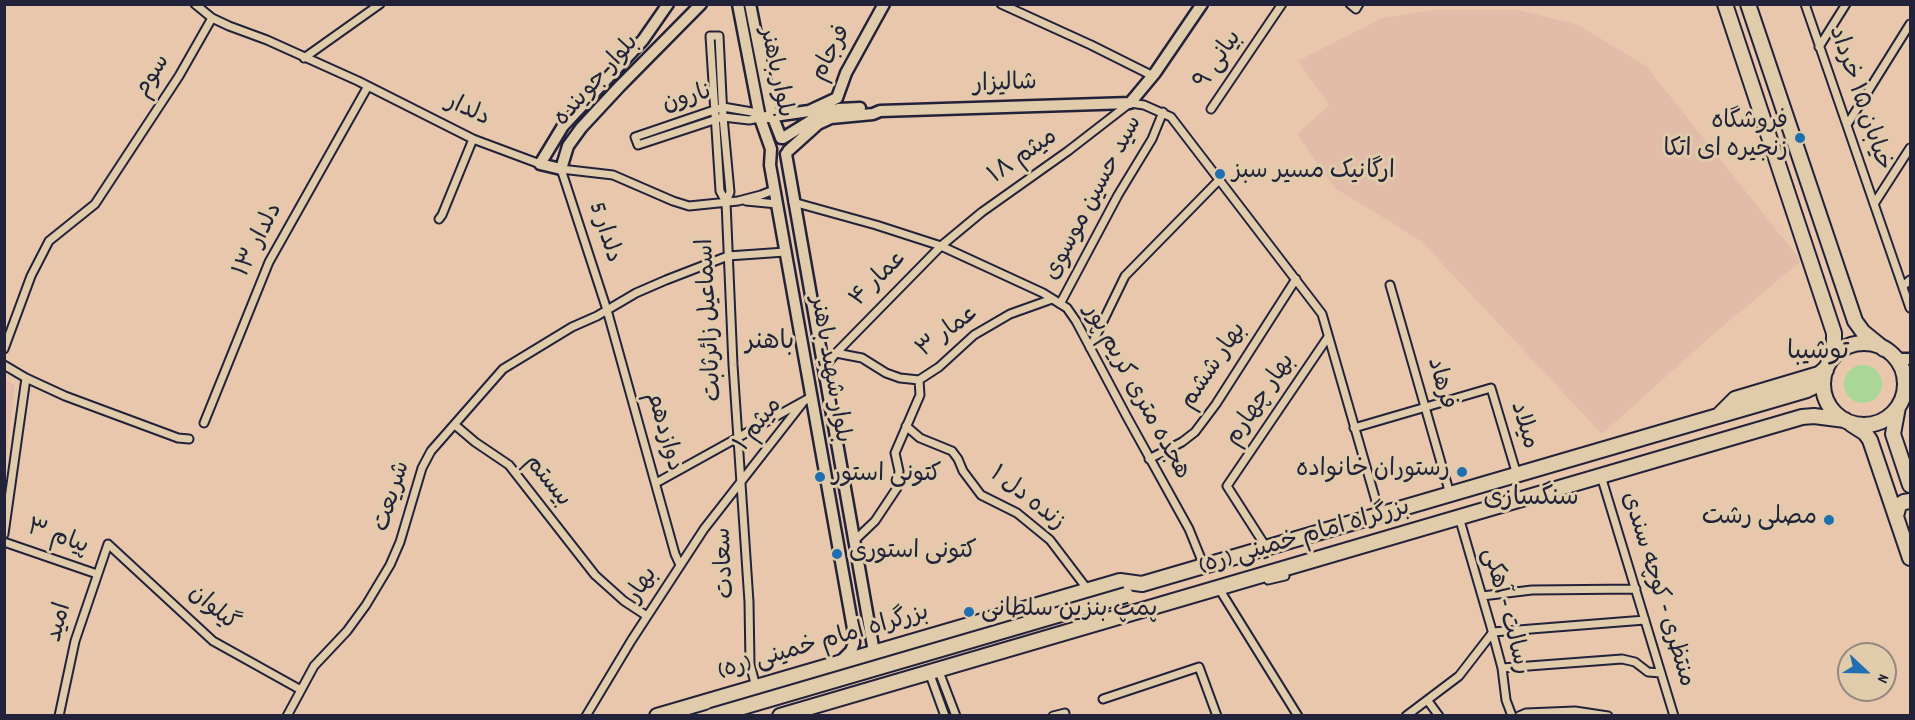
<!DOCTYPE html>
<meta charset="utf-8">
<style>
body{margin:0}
#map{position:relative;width:1915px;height:720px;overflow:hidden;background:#e8c7ad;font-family:Dekko,sans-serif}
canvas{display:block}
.frame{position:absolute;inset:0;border:6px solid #22223b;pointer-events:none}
.north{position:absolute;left:1837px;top:642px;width:60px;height:60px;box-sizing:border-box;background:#e0cbaa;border:2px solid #94877e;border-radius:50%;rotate:112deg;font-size:16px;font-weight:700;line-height:24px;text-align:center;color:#22223b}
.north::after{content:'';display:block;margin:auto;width:21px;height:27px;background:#1f6fb2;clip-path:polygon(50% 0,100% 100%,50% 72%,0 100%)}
</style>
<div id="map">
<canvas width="1915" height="720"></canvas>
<div class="frame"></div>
<div class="north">N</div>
</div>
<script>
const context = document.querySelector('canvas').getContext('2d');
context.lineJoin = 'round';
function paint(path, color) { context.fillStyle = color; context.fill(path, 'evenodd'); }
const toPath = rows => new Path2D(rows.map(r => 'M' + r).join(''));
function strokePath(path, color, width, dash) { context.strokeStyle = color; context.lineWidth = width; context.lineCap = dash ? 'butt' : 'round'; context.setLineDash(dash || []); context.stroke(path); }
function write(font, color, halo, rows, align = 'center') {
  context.font = font + ' Dekko,"Playpen Sans Arabic",sans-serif'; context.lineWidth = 6; context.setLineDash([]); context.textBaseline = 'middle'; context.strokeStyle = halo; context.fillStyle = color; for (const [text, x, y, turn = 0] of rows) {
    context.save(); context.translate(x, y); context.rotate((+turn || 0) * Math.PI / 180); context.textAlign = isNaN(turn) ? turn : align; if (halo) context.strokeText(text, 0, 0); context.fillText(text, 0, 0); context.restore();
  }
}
const built = toPath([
 [1436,10,1518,10,1578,25,1646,66,1801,261,1710,337,1602,434,1421,241,1335,188,1297,134,1329,105,1298,61,1382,18],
 [5,379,15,386,5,464]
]);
const green = toPath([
 '1844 384a19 19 0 1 1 38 0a19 19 0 1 1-38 0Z'
]);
const street = toPath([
 [195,4,212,18,229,26,267,40,358,81,473,139,540,164],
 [1001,4,1091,45,1153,76],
 [1350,4,1356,9,1359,4],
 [1805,4,1910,308],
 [1819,47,1846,4],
 [304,58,380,4],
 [723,107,752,112,760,118,749,120,723,117,638,145,635,137,723,107],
 [1211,109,1282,4],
 [1847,125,1910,24],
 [746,201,777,204],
 [726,202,720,191,710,36,719,36,723,117,730,192,726,202,733,365,749,602,750,664,756,687],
 [793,202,876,225,941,246,1043,293,1067,308,1076,321,1127,417,1189,529,1204,566],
 [1874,204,1910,148],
 [439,219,442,215,473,139],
 [1390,285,1450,494],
 [1903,286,1910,280],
 [1060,304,1118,195,1152,139,1163,112],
 [1090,348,1125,276,1220,179],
 [4,349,31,276,49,241,95,204,179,76,212,18],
 [836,353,862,358,886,373,900,378,919,380,939,367,974,335,1010,314,1052,299],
 [4,365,26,378,65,396,178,438,189,439],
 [823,369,836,353,941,246,982,212,1068,151,1130,103,1144,105,1171,117,1322,314,1380,515],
 [204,423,269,262,368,86],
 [455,425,475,442,509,465,595,575,624,601,647,616],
 [906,426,920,438,952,451,958,459,963,471,981,495,1017,513,1050,540,1088,590],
 [1354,428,1491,388,1517,475],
 [1149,459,1182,442,1195,432,1216,404,1296,279],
 [1601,476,1674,716],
 [656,483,802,402],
 [1459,517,1491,627,1502,668,1506,700,1512,716],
 [4,534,26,378],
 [854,541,875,521,897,488,899,471,895,453,920,395,919,380],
 [4,542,97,574],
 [1266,547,1227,486,1328,337],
 [680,565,675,554,607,310,561,169,613,175,673,201,689,206,738,201,761,195,774,190],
 [1268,580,1285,576],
 [1218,587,1298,716],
 [1482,596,1532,590,1636,589],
 [1502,668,1622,659,1635,662,1648,672,1661,673],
 [938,669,956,716],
 [929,672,945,716],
 [1103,699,1199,667,1217,716],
 [1428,701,1439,716],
 [59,716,75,641,108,544,213,641,301,690],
 [287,716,314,666,347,631,366,605,390,565,400,542,422,468,431,451,503,369,572,327,597,316,636,293,666,280,728,256,785,252],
 [586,716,631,641,704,529,804,401,812,397],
 [1053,716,1065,713],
 [1406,716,1459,676,1493,632,1645,620],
 [1519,716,1526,713,1575,711,1608,716]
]);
const secondary = toPath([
 [668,4,643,40,563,126,540,164,561,169,568,146,581,128,620,86,701,4],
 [738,4,760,118,771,149,770,165,854,634,854,643,851,651,840,662],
 [750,4,772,115,781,138],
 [760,118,809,111,837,98,846,73,884,4],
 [783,138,825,112,838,109,860,108],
 [788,151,818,124,831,118,873,114,880,111,1130,103,1155,73,1202,4],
 [786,154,874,652]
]);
const primary = toPath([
 [1896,359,1910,359],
 [1905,384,1910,380]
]);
const highway = toPath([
 [1725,4,1834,333,1834,345,1828,365],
 [1748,4,1855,321,1863,332,1884,349],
 '1823 384a41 41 0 1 1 82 0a41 41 0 1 1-82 0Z',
 [1898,407,1893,434,1910,485],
 [1719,415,1735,399,1819,374,1826,368],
 [1851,424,1865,433,1870,440,1910,558],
 [1896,516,1899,505,1904,502,1910,501],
 [657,716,1120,581,1142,584,1807,390,1815,386,1826,370],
 [780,716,1802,417,1814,416,1845,420]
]);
const highwayBridge = toPath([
 [712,716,1126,595]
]);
const markers = [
 [1800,138,6,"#1f6fb2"],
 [1220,174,6,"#1f6fb2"],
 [1462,472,6,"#1f6fb2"],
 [820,477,6,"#1f6fb2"],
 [1829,520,6,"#1f6fb2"],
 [837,554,6,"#1f6fb2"],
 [969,612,6,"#1f6fb2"]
];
const streetNames = [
 ["فرجام",833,54,-62],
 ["بیانی ۹",1220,61,-56],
 ["بلوار باهنر",774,73,78],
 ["سوم",154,77,-58],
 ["بلوار جوینده",598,82,-48],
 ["شالیزار",1005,86,-2],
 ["خیابان ۱۵ خرداد",1858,99,71],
 ["نارون",688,100,-16],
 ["دلدار",467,112,25],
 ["میثم ۱۸",1024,158,-35],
 ["سید حسین موسوی",1095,199,-62],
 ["دلدار 5",603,233,72],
 ["دلدار ۱۳",260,241,-63],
 ["عمار ۴",880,280,-45],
 ["اسماعیل زائرثابت",712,320,-93],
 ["عمار ۳",949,333,-37],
 ["بهار ششم",1215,367,-56],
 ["بلوار شهید باهنر",828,370,80],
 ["فرهاد",1439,384,74],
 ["هجده متری کریم پور",1135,393,61],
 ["بهار چهارم",1262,401,-56],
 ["میثم ۱",760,426,-52],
 ["میلاد",1522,426,73],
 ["دوازدهم",662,432,74],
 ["بیستم",546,482,51],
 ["شریعت",394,497,-72],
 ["زنده دل ۱",1026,500,38],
 ["پیام ۳",57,539,19],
 ["بزرگراه امام خمینی (ره)",1305,539,-16],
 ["سعادت",727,563,-93],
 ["بهار",644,586,-57],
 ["منتظری - کوچه سندی",1656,590,73],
 ["گیلوان",212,610,40],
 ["رسالت - آهکی",1504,612,75],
 ["امید",61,623,-74],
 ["بزرگراه امام خمینی (ره)",824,644,-16]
];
const poiNames = [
 ["فروشگاه",1788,124,"right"],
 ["زنجیره ای اتکا",1788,152,"right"],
 ["ارگانیک مسیر سبز",1232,174],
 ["رستوران خانواده",1450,472,"right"],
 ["کتونی استور",832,477],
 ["مصلی رشت",1817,520,"right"],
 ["کتونی استوری",849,554],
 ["پمپ بنزین سلطانی",981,612]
];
const neighbourhoodNames = [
 ["باهنر",770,344],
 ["توشیبا",1818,354],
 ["سنگسازی",1531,500]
];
paint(built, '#e2bca9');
paint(green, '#abd796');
strokePath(street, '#22223b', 11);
strokePath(secondary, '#22223b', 15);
strokePath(primary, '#22223b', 15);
strokePath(highway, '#22223b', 18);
strokePath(street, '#e0cbaa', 7);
strokePath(secondary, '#e0cbaa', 10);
strokePath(primary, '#e0cbaa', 10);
strokePath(highway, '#e0cbaa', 14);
strokePath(highwayBridge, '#22223b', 18, []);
strokePath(highwayBridge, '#e0cbaa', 14);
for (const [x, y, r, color] of markers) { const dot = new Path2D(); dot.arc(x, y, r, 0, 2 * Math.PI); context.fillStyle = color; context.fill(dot); strokePath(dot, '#e0cbaa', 2); }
write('24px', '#22223b', '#e0cbaa', streetNames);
write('24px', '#22223b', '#e0cbaa', poiNames, 'left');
write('26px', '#22223b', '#e0cbaa', neighbourhoodNames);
</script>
